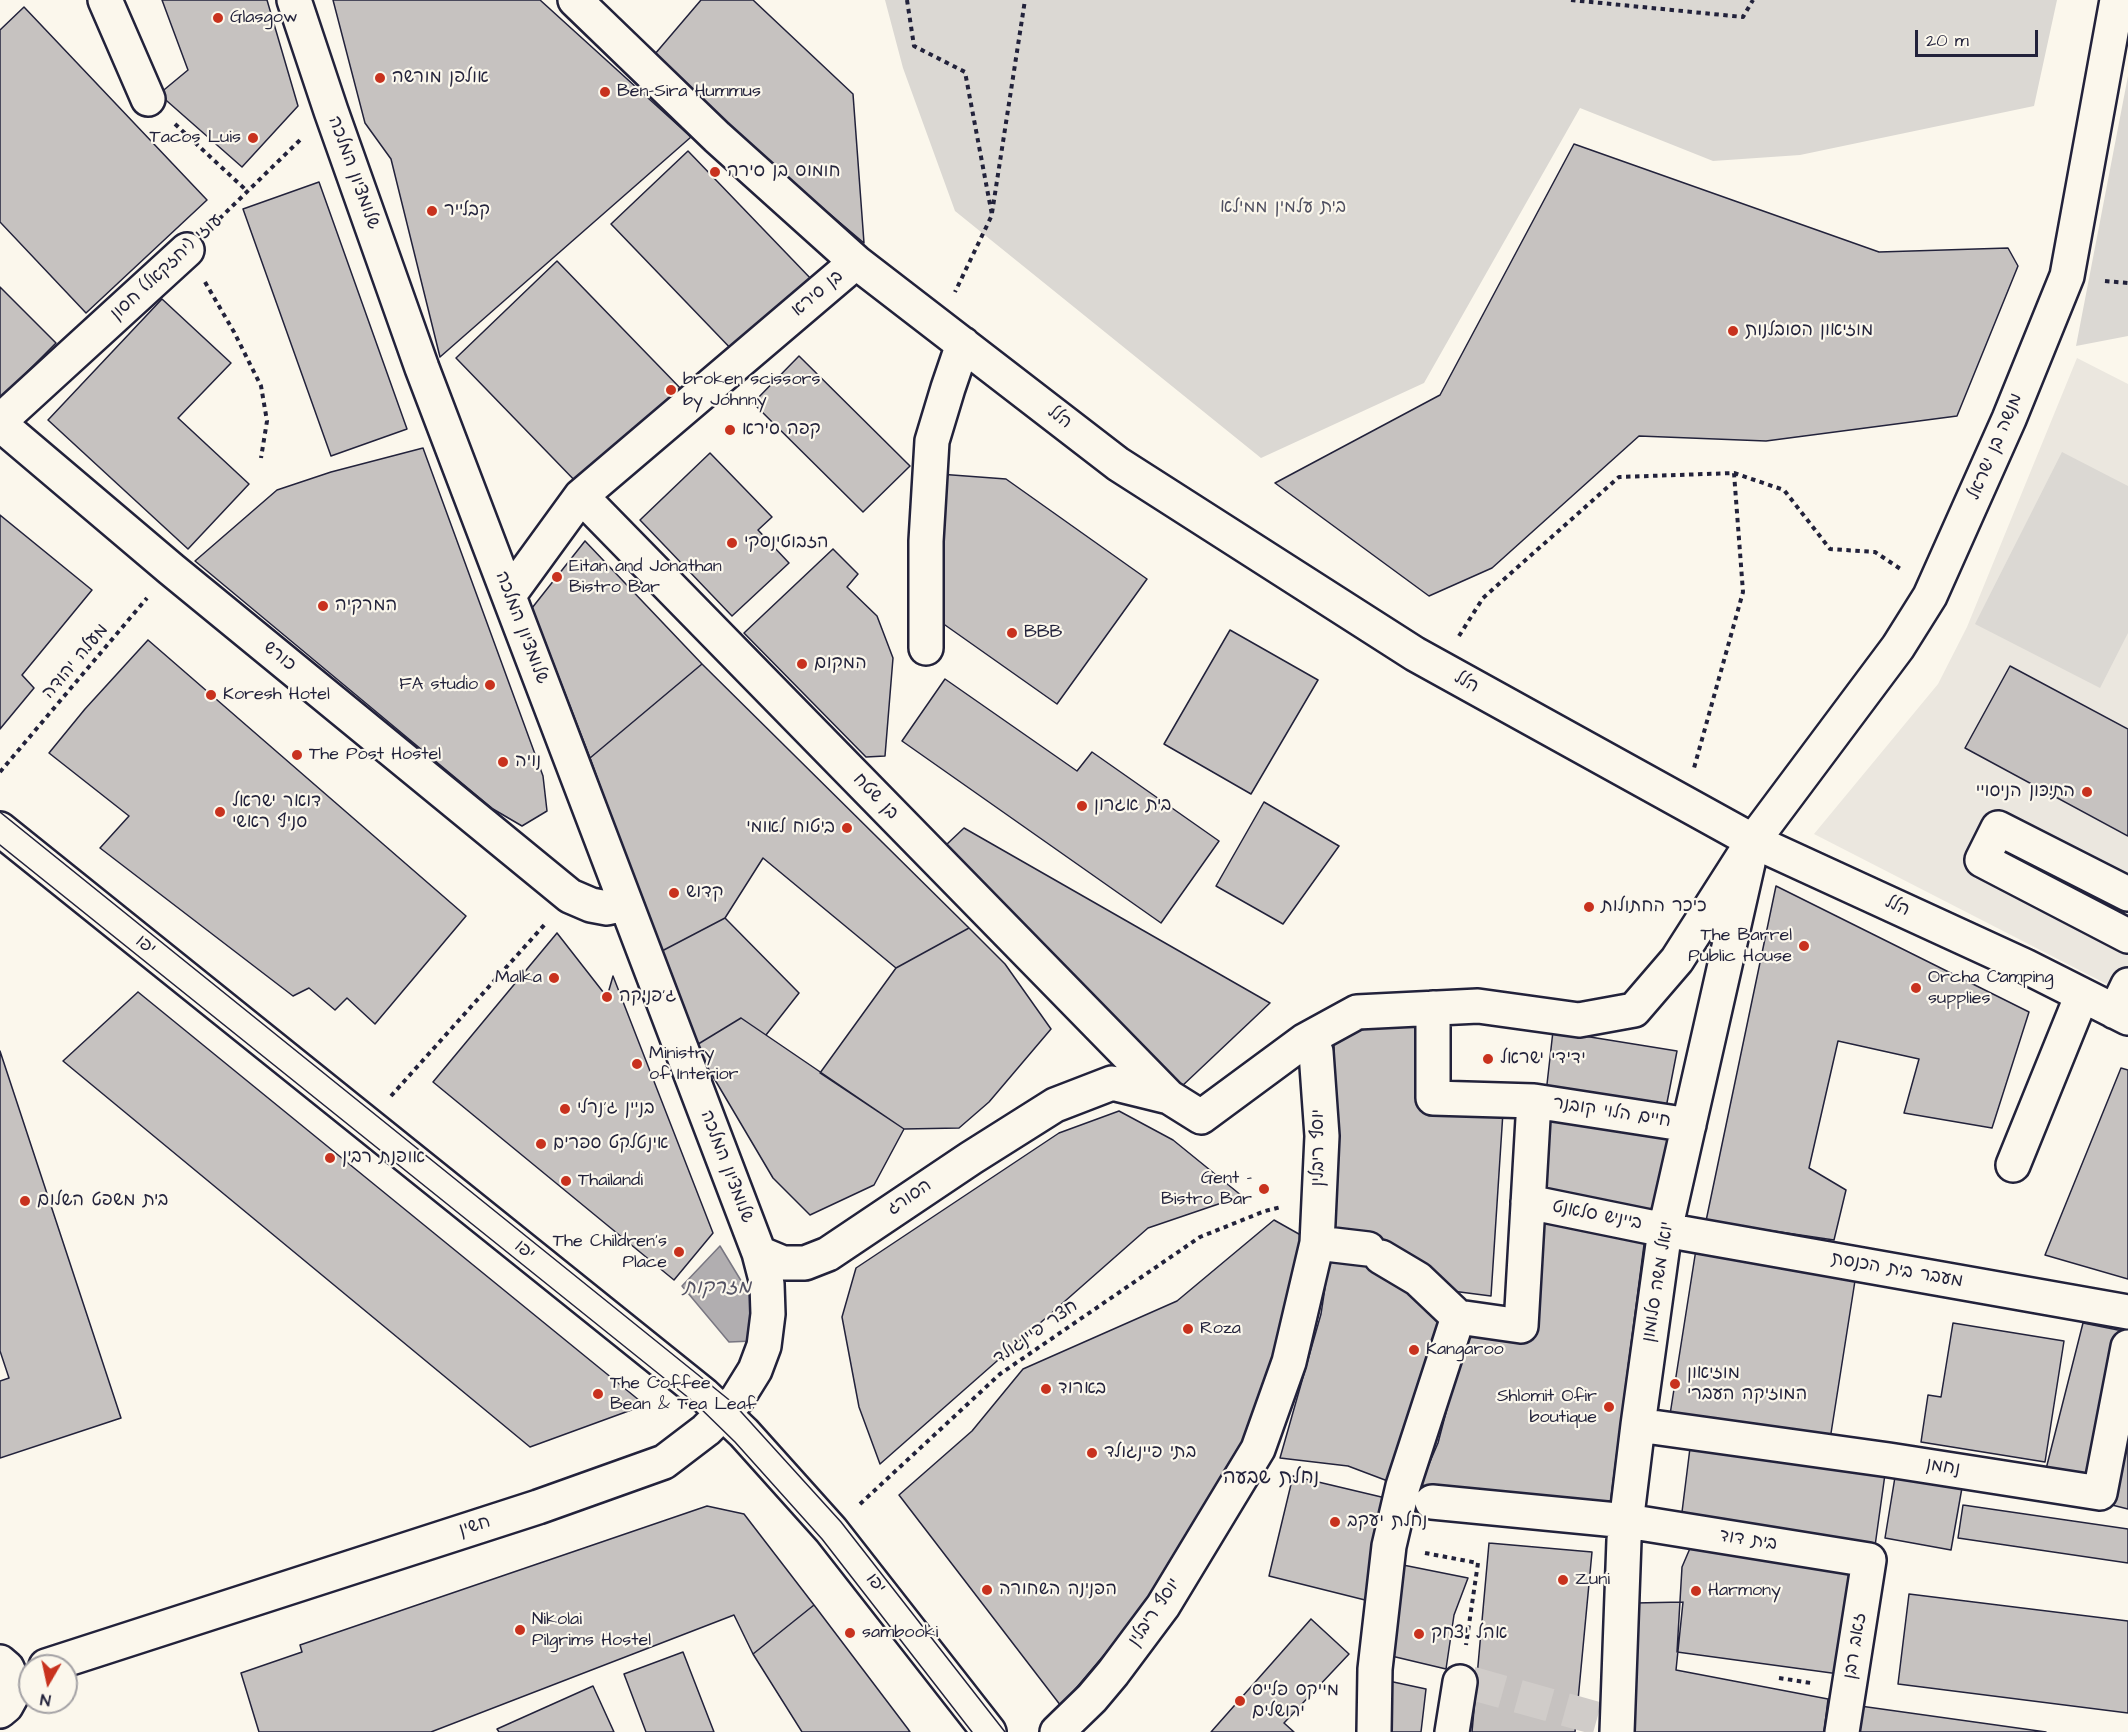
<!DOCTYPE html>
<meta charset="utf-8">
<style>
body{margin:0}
#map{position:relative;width:2128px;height:1732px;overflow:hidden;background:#fbf7ec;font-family:"Architects Daughter",sans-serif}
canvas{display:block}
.north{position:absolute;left:18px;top:1654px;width:60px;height:60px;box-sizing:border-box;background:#fbf7ec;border:2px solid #a4a2a5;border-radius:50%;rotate:189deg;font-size:16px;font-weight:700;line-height:24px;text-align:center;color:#22223b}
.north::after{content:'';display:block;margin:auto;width:21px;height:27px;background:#c8321e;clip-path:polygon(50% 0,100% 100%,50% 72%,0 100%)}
.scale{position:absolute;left:1915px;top:30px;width:123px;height:27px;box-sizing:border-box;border:3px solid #22223b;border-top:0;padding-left:8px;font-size:18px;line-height:21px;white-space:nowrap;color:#22223b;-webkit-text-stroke:4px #fbf7ec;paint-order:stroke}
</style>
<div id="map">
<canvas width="2128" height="1732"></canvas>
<div class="north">N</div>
<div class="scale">20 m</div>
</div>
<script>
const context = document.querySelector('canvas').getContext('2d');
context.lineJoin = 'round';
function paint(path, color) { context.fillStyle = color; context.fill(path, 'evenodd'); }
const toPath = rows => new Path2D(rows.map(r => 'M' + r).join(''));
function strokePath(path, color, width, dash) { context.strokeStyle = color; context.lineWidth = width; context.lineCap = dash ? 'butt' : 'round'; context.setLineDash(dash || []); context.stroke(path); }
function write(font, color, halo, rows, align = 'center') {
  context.font = font + ' "Architects Daughter","Playpen Sans Hebrew",sans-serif'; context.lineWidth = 4.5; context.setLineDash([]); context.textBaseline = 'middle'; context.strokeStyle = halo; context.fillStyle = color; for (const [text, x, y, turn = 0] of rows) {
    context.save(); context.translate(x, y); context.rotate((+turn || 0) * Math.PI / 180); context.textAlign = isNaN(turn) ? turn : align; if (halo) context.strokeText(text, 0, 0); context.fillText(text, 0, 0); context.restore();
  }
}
const built = toPath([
 [2077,358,2128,384,2128,995,1814,834,1938,684,1967,627]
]);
const green = toPath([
 [885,0,2057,0,2034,106,1800,155,1713,161,1580,108,1424,383,1261,458,955,211,903,68],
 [2128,76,2128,336,2076,346],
 [2062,452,2128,486,2128,633,2100,688,1975,624]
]);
const water = toPath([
 [720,1246,777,1340,729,1342,682,1286,720,1246]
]);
const building = toPath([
 [162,0,267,0,298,106,242,167,159,94,188,70,162,0],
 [333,0,540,0,691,137,440,357,391,159,365,123,333,0],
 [701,0,753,0,853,94,864,243,649,61,701,0],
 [24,7,207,200,86,313,0,222,0,30,24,7],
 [1574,144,1879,252,2008,248,2018,266,1957,416,1766,441,1639,436,1492,568,1429,596,1275,483,1440,395,1574,144],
 [688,151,814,282,737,355,611,224,688,151],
 [319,182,407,429,331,456,243,209,319,182],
 [557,261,683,391,582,488,456,358,557,261],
 [0,287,56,343,0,399,0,287],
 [162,299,231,363,178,418,249,484,188,549,48,420,162,299],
 [799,356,910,466,863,512,753,403,799,356],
 [423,448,543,776,547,811,522,826,493,809,195,561,277,490,331,472,423,448],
 [710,453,772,517,758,530,789,563,732,616,640,520,710,453],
 [939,474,1006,479,1147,579,1057,704,928,613,939,474],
 [0,515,92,590,22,675,34,688,0,729,0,515],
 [585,541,702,664,590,758,532,608,585,541],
 [833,549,858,574,847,587,877,616,893,658,885,756,866,757,744,633,833,549],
 [1230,630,1318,680,1251,794,1164,744,1230,630],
 [148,640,466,916,375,1024,347,998,335,1010,309,988,293,996,100,848,129,816,49,753,85,709,148,640],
 [702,664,969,928,896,968,763,858,725,918,660,952,590,758,702,664],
 [2010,666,2128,729,2128,836,1965,748,2010,666],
 [945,679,1077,771,1092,752,1219,841,1161,923,902,741,945,679],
 [1264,802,1339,846,1283,924,1216,886,1264,802],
 [964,828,1270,1003,1181,1087,946,845,964,828],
 [1776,886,2029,1012,1992,1128,1904,1113,1919,1059,1838,1041,1809,1168,1846,1190,1834,1240,1706,1221,1776,886],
 [725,918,799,993,766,1035,741,1018,695,1046,660,952,725,918],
 [969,928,1005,964,1051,1029,989,1102,959,1128,904,1129,820,1073,896,968,969,928],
 [557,933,607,997,613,976,713,1233,674,1280,433,1082,557,933],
 [138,992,645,1405,530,1447,63,1061,138,992],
 [741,1018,904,1129,874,1185,810,1215,773,1178,695,1046,741,1018],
 [1427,1022,1427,1108,1503,1112,1491,1296,1452,1291,1393,1483,1348,1466,1280,1458,1321,1314,1325,1288,1335,1205,1334,1039,1374,1026,1427,1022],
 [1553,1031,1677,1051,1665,1113,1546,1093,1553,1031],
 [0,1051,121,1418,0,1458,0,1381,9,1378,0,1351,0,1051],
 [2121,1068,2128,1070,2128,1279,2045,1255,2121,1068],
 [1119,1111,1173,1140,1242,1196,1148,1228,880,1464,859,1407,842,1317,856,1268,1059,1133,1119,1111],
 [1544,1115,1669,1132,1652,1221,1539,1197,1544,1115],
 [1543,1218,1645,1237,1610,1505,1420,1485,1438,1443,1467,1332,1531,1338,1543,1218],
 [1274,1220,1306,1238,1273,1366,1228,1476,1131,1623,1061,1706,899,1495,972,1431,1023,1369,1177,1301,1274,1220],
 [1697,1243,1857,1268,1829,1446,1669,1421,1697,1243],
 [1953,1323,2064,1341,2045,1462,1921,1442,1928,1395,1941,1397,1953,1323],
 [2083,1323,2123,1331,2093,1480,2045,1473,2083,1323],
 [2128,1413,2128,1509,2108,1504,2128,1413],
 [1691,1440,1886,1467,1875,1546,1681,1520,1691,1440],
 [1896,1471,1963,1482,1951,1550,1885,1538,1896,1471],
 [1293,1476,1394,1500,1369,1601,1269,1576,1293,1476],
 [1963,1505,2128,1529,2128,1563,1958,1538,1963,1505],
 [707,1506,744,1514,814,1605,753,1654,734,1615,431,1732,259,1732,241,1673,302,1652,300,1645,707,1506],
 [1489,1543,1592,1552,1575,1732,1472,1732,1489,1543],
 [1691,1546,1852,1568,1839,1674,1677,1652,1682,1567,1691,1546],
 [1403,1565,1468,1578,1454,1615,1446,1669,1383,1654,1403,1565],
 [1909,1594,2128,1621,2128,1713,1898,1684,1909,1594],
 [1683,1602,1676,1670,1828,1699,1824,1732,1632,1732,1635,1603,1683,1602],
 [814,1605,908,1729,910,1732,802,1732,753,1654,814,1605],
 [1311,1619,1349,1654,1284,1723,1294,1732,1211,1732,1311,1619],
 [683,1652,714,1732,646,1732,624,1674,683,1652],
 [1384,1680,1426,1689,1421,1732,1385,1732,1384,1680],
 [593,1686,614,1732,499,1732,497,1729,593,1686],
 [1853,1705,2046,1732,1849,1732,1853,1705]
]);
const minorTunnel = toPath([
 [1471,1683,1617,1724]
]);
const path = toPath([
 [907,0,914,46,965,72,992,215,955,292],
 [1571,0,1743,17,1753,0],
 [175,124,247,191],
 [992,213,1025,0],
 [213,225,300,140],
 [2105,281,2128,283],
 [205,282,234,332,261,386,267,421,261,458],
 [1734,473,1784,490,1830,549,1875,552,1902,570],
 [1459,636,1483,598,1619,477,1734,473,1743,592,1694,768],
 [0,772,147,598],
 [391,1096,546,923],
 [860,1504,1000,1374,1200,1237,1265,1211,1281,1207],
 [1425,1553,1478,1563,1466,1645],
 [1779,1678,1811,1683]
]);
const minor = toPath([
 [105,0,148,99],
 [575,0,717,137,856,262,1118,464,1415,654,1753,841,2025,966,2128,1018],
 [0,421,187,250],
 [0,424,171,569,570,896,591,905,607,908,625,904],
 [581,496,1169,1097],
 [509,595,581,496,856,262],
 [926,648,926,541,932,441,948,388,963,344],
 [0,829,703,1394,744,1433,831,1530,989,1732],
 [2128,894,1998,828,1982,860,2128,936],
 [1433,1008,1433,1098,1534,1101,1521,1326,1458,1317],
 [2115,1012,2128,985],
 [1534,1101,1689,1125],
 [2013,1165,2082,995],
 [1528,1202,1665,1230,2128,1312],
 [1317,1243,1368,1249],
 [759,1253,783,1263,805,1263,828,1254,971,1158,1055,1105,1112,1083,1169,1097,1201,1117,1304,1041,1357,1012,1478,1006,1579,1020,1634,1010,1677,960,1753,841,1898,647,1930,596,2009,419,2067,276,2117,0],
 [1638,1425,1889,1460,2100,1493,2128,1347],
 [1432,1502,1627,1521,1869,1560,1842,1732],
 [0,1662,7,1668,11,1677,13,1687,11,1697,6,1706,0,1711],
 [46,1666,538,1507,664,1462,706,1430,737,1399,755,1370,764,1346,768,1314,767,1284,759,1253,422,368,331,111,294,0],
 [1057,1732,1092,1698,1113,1673,1163,1606,1258,1449,1289,1362,1317,1243,1322,1136,1316,1052,1304,1041],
 [1374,1732,1375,1669,1389,1546,1403,1486,1458,1317,1418,1279,1381,1257],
 [1452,1732,1460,1682],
 [1617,1732,1624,1540,1638,1425,1665,1230,1748,863]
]);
const tram = toPath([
 [0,812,733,1403,841,1522,1005,1732],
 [0,845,695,1403,735,1442,822,1539,972,1732]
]);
const markers = [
 [218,18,6,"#c8321e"],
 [380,78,6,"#c8321e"],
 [605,92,6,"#c8321e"],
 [253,138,6,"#c8321e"],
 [715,172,6,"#c8321e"],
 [432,211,6,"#c8321e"],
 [1733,331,6,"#c8321e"],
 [671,390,6,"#c8321e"],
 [730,430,6,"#c8321e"],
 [732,543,6,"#c8321e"],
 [557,577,6,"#c8321e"],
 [323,606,6,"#c8321e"],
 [1012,633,6,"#c8321e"],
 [802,664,6,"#c8321e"],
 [490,685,6,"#c8321e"],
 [211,695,6,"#c8321e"],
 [297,755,6,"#c8321e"],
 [503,762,6,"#c8321e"],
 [2087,792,6,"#c8321e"],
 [1082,806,6,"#c8321e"],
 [220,812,6,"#c8321e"],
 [847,828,6,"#c8321e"],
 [674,893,6,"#c8321e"],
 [1589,907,6,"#c8321e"],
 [1804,946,6,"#c8321e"],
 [554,978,6,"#c8321e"],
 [1916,988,6,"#c8321e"],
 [607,997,6,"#c8321e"],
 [1488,1059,6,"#c8321e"],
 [637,1064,6,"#c8321e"],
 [565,1109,6,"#c8321e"],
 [541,1144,6,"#c8321e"],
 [330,1158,6,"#c8321e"],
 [566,1181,6,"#c8321e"],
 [1264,1189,6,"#c8321e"],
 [25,1201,6,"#c8321e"],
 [679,1252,6,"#c8321e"],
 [1188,1329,6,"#c8321e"],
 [1414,1350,6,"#c8321e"],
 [1675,1384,6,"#c8321e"],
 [1046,1389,6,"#c8321e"],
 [598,1394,6,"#c8321e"],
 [1609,1407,6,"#c8321e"],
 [1092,1453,6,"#c8321e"],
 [1335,1522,6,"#c8321e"],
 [1563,1580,6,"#c8321e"],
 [987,1590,6,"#c8321e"],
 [1696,1591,6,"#c8321e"],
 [520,1630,6,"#c8321e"],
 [850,1633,6,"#c8321e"],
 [1419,1634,6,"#c8321e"],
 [1240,1701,6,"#c8321e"]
];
const poiNames = [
 ["Glasgow",230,18],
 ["אולפן מורשה",392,78],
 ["Ben-Sira Hummus",617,92],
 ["Tacos Luis",241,138,"right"],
 ["חומוס בן סירה",727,172],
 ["קבלייר",444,211],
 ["מוזיאון הסובלנות",1745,331],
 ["broken scissors",683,380],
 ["by Johnny",683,401],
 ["קפה סירא",742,430],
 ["הזבוטינסקי",744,543],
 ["Eitan and Jonathan",569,567],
 ["Bistro Bar",569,588],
 ["המרקיה",335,606],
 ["BBB",1024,633],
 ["המקום",814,664],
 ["FA studio",478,685,"right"],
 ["Koresh Hotel",223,695],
 ["The Post Hostel",309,755],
 ["נויה",515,762],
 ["התיכון הניסויי",2075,792,"right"],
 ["דואר ישראל",232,802],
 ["סניף ראשי",232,823],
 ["בית אגרון",1094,806],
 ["ביטוח לאומי",835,828,"right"],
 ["קדוש",686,893],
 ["כיכר החתולות",1601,907],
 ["The Barrel",1792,936,"right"],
 ["Public House",1792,957,"right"],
 ["Malka",542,978,"right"],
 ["Orcha Camping",1928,978],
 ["supplies",1928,999],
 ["ג'פניקה",619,997],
 ["Ministry",649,1054],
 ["of Interior",649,1075],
 ["ידידי ישראל",1500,1059],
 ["בניין ג'נרלי",577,1109],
 ["אינטלקט ספרים",553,1144],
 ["אופנת רבין",342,1158],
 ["Gent -",1252,1179,"right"],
 ["Bistro Bar",1252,1200,"right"],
 ["Thailandi",578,1181],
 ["בית משפט השלום",37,1201],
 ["The Children's",667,1242,"right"],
 ["Place",667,1263,"right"],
 ["Roza",1200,1329],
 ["Kangaroo",1426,1350],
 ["מוזיאון",1687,1374],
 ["המוזיקה העברי",1687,1395],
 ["The Coffee",610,1384],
 ["Bean & Tea Leaf",610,1405],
 ["בארוד",1058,1389],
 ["Shlomit Ofir",1597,1397,"right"],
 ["boutique",1597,1418,"right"],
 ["בתי פיינגולד",1104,1453],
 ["נחלת יעקב",1347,1522],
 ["Zuni",1575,1580],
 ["הפנינה השחורה",999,1590],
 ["Harmony",1708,1591],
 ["Nikolai",532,1620],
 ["Pilgrims Hostel",532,1641],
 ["sambooki",862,1633],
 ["אהל יצחק",1431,1634],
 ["מייקס פלייס",1252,1691],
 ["ירושלים",1252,1712]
];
const streetNames = [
 ["שלומציון המלכה",353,173,70],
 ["עוזי (יחזקאל) חסון",167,268,-43],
 ["בן סירא",818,294,-40],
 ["הלל",1059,418,38],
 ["מנשה בן ישראל",1996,447,-67],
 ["שלומציון המלכה",521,628,69],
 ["כורש",279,657,39],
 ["מעלה יהודה",76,662,-50],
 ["הלל",1466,683,29],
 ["בן שטח",875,797,46],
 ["הלל",1897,907,25],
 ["יפו",145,946,39],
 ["חיים הלוי קובנר",1612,1113,9],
 ["יוסף ריבלין",1319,1148,-90],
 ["שלומציון המלכה",726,1167,69],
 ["הסורג",910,1198,-34],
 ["בייניש סלאנט",1597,1216,11],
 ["יפו",524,1251,39],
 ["מעבר בית הכנסת",1897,1271,10],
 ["יואל משה סלומון",1659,1282,-81],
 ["חצר פיינגולד",1036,1333,-35],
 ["נחמן",1943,1468,9],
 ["חשין",475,1527,-18],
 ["בית דוד",1748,1541,9],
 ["יפו",875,1584,52],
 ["יוסף ריבלין",1155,1613,-56],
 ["זאב רבן",1856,1646,-81]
];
const parkNames = [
 ["בית עלמין ממילא",1283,208]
];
const waterNames = [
 ["מזרקות",717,1289]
];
const neighbourhoodNames = [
 ["נחלת שבעה",1271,1479]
];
paint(built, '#ebe7df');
paint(green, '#dbd8d3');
paint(water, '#b1aeb0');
strokePath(water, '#787681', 1.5);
paint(building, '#c6c2c0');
strokePath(building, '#22223b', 1.5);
strokePath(minorTunnel, '#d0ccc9', 33, [33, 16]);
strokePath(minor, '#22223b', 38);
strokePath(path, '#22223b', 4, [4.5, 4.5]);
strokePath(minor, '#fbf7ec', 33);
strokePath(tram, '#22223b', 1.5);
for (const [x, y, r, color] of markers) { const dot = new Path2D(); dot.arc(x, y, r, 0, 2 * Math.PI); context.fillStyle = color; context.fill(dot); strokePath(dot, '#fbf7ec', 2); }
write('18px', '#22223b', '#fbf7ec', poiNames, 'left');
write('18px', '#22223b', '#fbf7ec', streetNames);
write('18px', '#505061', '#fbf7ec', parkNames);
write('italic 20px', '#545364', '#fbf7ec', waterNames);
write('20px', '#22223b', '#fbf7ec', neighbourhoodNames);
</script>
